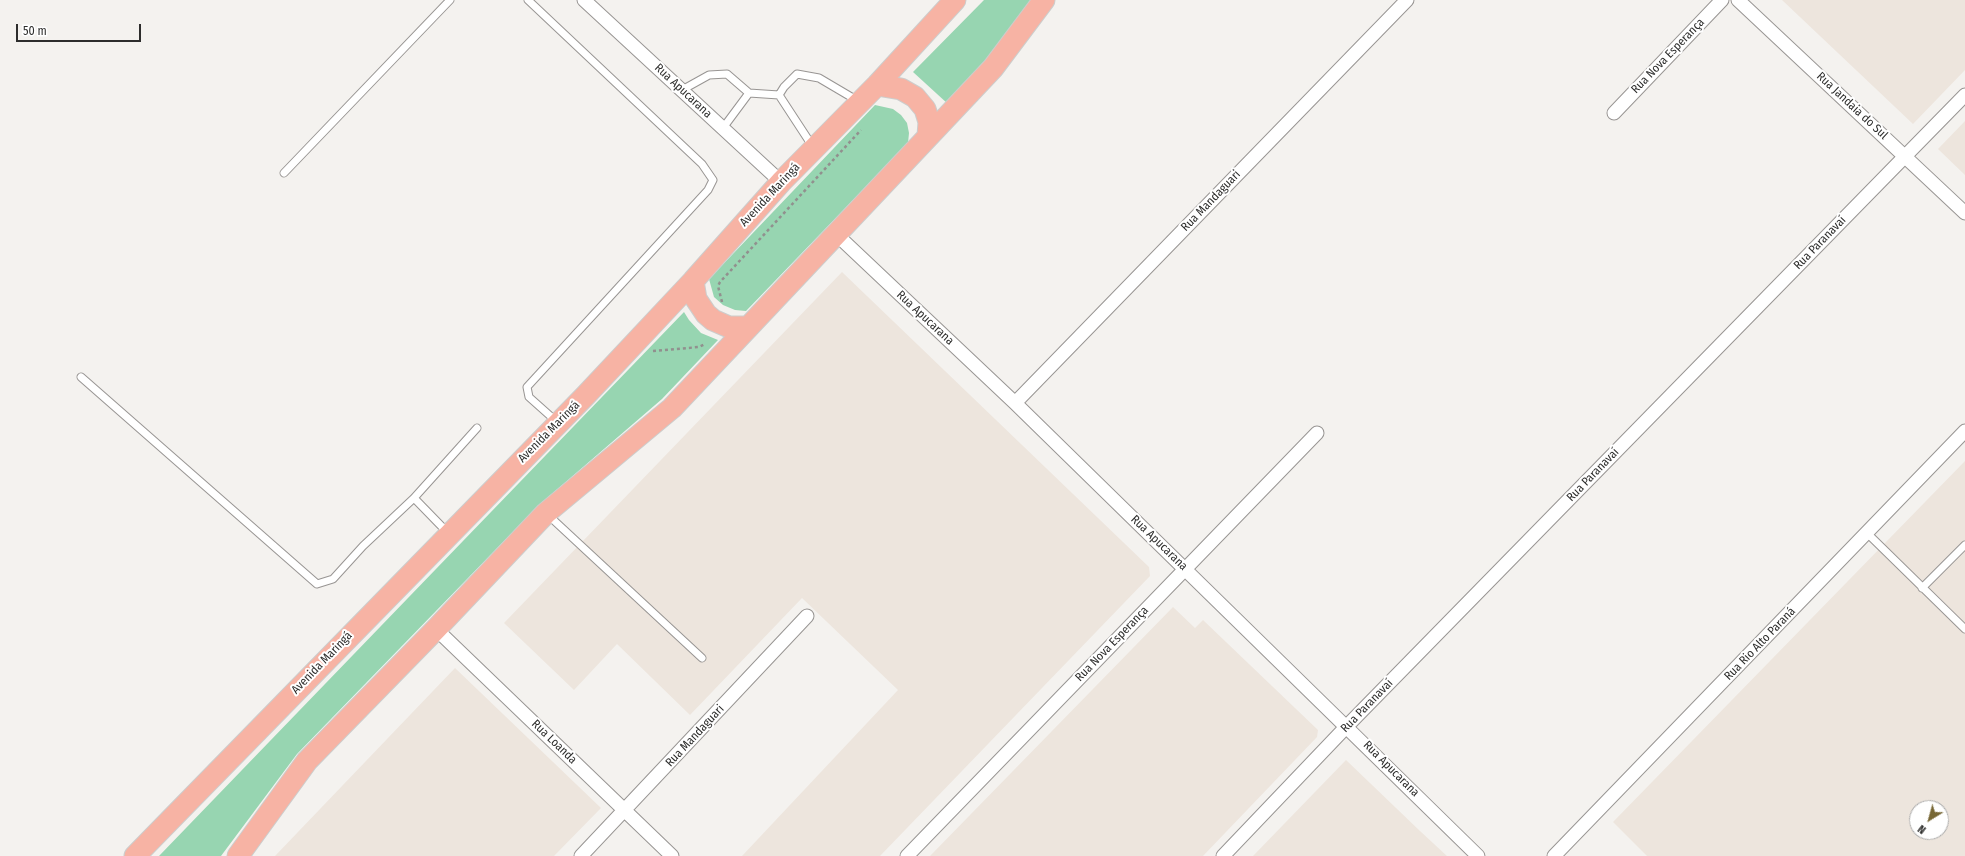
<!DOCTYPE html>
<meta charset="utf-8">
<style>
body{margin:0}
#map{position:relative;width:1965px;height:856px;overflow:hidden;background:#f4f2ef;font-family:"Fira Sans Condensed",sans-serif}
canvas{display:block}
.north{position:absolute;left:1909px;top:800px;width:40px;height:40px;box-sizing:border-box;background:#fff;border:1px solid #ababab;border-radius:50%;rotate:217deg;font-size:11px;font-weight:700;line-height:16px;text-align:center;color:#2d2d2c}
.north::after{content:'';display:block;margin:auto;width:14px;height:18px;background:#776735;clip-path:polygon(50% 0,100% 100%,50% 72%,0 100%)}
.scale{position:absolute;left:16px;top:24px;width:125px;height:18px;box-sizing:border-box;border:2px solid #2d2d2c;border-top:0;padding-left:5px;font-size:12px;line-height:14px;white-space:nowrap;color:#2d2d2c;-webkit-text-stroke:3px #fff;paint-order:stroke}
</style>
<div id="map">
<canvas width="1965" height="856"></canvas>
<div class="north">N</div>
<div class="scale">50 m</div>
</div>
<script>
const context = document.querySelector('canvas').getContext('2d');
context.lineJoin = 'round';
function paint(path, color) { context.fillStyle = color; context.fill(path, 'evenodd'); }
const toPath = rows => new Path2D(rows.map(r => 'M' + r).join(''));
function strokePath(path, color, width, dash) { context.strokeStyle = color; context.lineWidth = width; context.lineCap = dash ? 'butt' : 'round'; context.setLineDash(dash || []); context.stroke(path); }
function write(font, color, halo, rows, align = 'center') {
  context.font = font + ' "Fira Sans Condensed",sans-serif'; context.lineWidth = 4; context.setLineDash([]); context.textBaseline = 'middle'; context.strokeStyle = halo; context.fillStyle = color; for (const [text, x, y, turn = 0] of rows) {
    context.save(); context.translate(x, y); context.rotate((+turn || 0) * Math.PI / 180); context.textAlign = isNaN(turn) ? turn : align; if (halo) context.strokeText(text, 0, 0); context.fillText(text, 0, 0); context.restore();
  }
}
const built = toPath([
 [1782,0,1965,0,1965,70,1913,124],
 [1965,121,1965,175,1938,149],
 [842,272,1149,567,1150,576,880,856,742,856,898,690,802,598,690,715,617,644,574,690,504,623],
 [1965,461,1965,856,1647,856,1613,822],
 [1917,808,1941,808,1941,832,1917,832],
 [1173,607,1195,628,1203,620,1318,730,1317,737,1203,856,930,856],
 [455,668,601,808,554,856,275,856],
 [1346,760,1420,831,1447,856,1253,856]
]);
const green = toPath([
 [984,0,1034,0,987,62,948,104,913,72],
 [875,105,893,109,901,115,907,123,909,133,908,143,746,311,735,310,723,305,714,297,709,279],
 [684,312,689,320,701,333,718,340,662,399,539,505,297,754,221,856,159,856]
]);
const path = toPath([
 [722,302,718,286,720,282,861,130],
 [653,351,699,347,705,344]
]);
const lane = toPath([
 [528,0,702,164,713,180,708,190,527,387,529,397,557,422],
 [682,90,709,75,727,74,749,93],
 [723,128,749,93,779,95],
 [813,147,779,95,784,87,797,74,819,78,858,101],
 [284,173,450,0],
 [81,377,317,584,333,579,363,546,414,498,449,534],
 [414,498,477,428],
 [547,514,702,658],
 [1867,533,1965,629],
 [1922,588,1965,545]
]);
const street = toPath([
 [584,0,781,182],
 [1738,0,1965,213],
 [1614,113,1722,0],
 [836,234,1015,403,1478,856],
 [1015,403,1407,0],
 [436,629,672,856],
 [581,856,807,616],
 [907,856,1317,433],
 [1223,856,1347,726,1965,95],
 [1554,856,1965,431]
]);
const primary = toPath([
 [877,85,901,89,915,97,925,109,929,122,928,136],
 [693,281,696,299,706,314,713,320,729,327,746,327],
 [135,856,586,395,693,281,781,182,877,85,955,0],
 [238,856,307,761,436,629,546,513,672,408,993,68,1044,0]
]);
const streetNames = [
 ["Rua Nova Esperança",1668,56,-46],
 ["Rua Apucarana",683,91,43],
 ["Rua Jandaia do Sul",1852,106,43],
 ["Avenida Maringá",770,195,-47],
 ["Rua Mandaguari",1211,201,-46],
 ["Rua Paranavaí",1820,243,-46],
 ["Rua Apucarana",925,318,43],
 ["Avenida Maringá",549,432,-45],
 ["Rua Paranavaí",1593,475,-46],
 ["Rua Apucarana",1159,543,44],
 ["Rua Nova Esperança",1112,644,-46],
 ["Rua Rio Alto Paraná",1760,644,-46],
 ["Avenida Maringá",322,663,-46],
 ["Rua Paranavaí",1367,706,-46],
 ["Rua Mandaguari",695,736,-47],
 ["Rua Loanda",554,742,44],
 ["Rua Apucarana",1391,769,45]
];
paint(built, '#ede5dd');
paint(green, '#97d5b1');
strokePath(lane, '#989593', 9);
strokePath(street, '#989593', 15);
strokePath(primary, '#cdcdcc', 23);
strokePath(path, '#91908e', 2.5, [3, 3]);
strokePath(lane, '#fff', 7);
strokePath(street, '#fff', 13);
strokePath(primary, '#f7b3a4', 21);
write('12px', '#2d2d2c', '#fff', streetNames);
</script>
